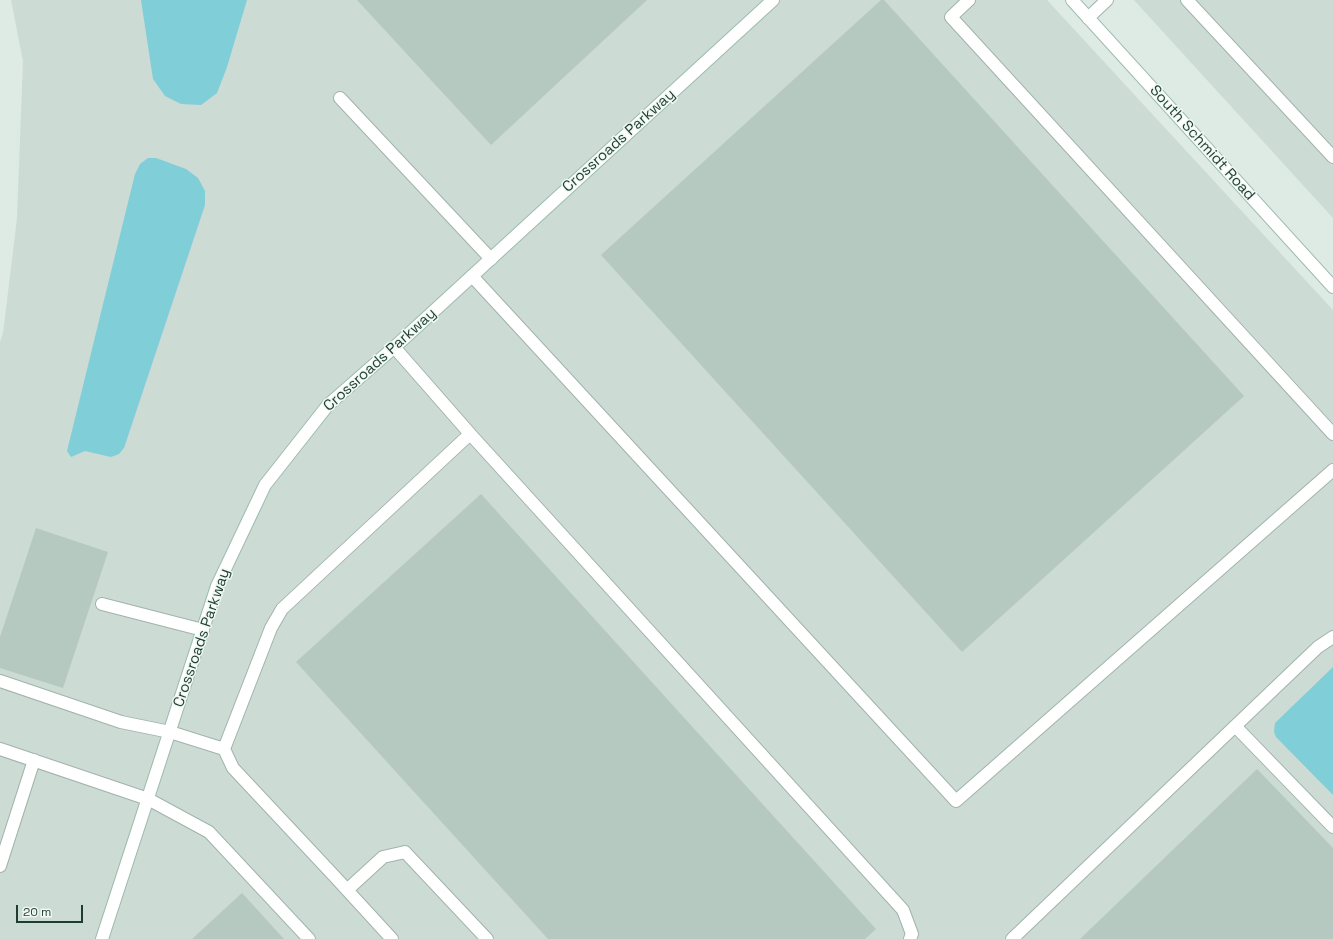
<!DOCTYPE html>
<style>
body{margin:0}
#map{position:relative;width:1333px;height:939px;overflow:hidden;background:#deebe5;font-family:"Space Grotesk",sans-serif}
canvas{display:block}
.scale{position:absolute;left:16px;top:905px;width:67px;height:18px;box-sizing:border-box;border:2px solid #1e3c33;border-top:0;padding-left:5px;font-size:12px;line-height:14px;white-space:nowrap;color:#1e3c33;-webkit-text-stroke:3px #eff8f3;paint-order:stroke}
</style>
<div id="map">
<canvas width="1333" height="939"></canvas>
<div class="scale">20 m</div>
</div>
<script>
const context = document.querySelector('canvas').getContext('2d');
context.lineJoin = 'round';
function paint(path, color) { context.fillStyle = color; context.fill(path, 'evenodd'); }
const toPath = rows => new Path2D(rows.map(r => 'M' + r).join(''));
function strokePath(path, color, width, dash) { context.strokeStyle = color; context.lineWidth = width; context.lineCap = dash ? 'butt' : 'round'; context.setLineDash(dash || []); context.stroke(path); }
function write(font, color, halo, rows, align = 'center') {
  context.font = font + ' "Space Grotesk",sans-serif'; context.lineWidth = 3; context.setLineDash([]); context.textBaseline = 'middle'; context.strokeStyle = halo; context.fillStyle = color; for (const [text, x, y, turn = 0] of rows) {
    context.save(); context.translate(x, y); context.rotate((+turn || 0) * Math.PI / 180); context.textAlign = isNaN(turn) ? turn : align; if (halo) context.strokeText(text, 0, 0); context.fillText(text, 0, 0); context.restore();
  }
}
const built = toPath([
 [11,0,1047,0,1333,310,1333,939,0,939,0,342,3,333,17,218,23,61],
 [1134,0,1333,0,1333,218,1143,10]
]);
const water = toPath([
 [141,0,247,0,227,67,217,93,201,105,181,104,165,96,153,79],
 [148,158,156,158,186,169,198,178,205,191,205,205,124,448,119,454,111,457,85,451,71,457,67,451,135,174,140,164],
 [1333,667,1333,795,1276,737,1274,732,1275,723]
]);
const building = toPath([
 [357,0,647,0,491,145],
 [881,0,884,0,1244,396,962,652,601,255],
 [481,494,876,929,865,939,548,939,296,662],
 [36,528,108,552,63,688,0,668,0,637],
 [1257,769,1333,848,1333,939,1080,939],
 [242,893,284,939,192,939]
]);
const lane = toPath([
 [969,0,951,17,1333,434],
 [1187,0,1333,157],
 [1088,18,1107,0],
 [340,98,491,259],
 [472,276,956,801,1333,470],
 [394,347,472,436,903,910,912,934,910,939],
 [102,604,203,630],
 [0,681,121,722,170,732,224,749,233,768,337,879,392,939],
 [1235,726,1333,827],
 [0,749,148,799,209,832,309,939],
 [224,749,271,628,282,609,470,434],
 [0,866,34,760],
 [347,890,383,857,405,852,487,939],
 [1012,939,1318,647,1333,637]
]);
const secondary = toPath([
 [1072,0,1333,287],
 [102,939,217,586,265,485,328,405,399,343,773,0]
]);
const streetNames = [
 ["Crossroads Parkway",619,141,-42],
 ["South Schmidt Road",1202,143,48],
 ["Crossroads Parkway",380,360,-42],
 ["Crossroads Parkway",202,638,-71]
];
paint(built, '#ccdbd4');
paint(water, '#80ced7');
paint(building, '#b6c9c0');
strokePath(lane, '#a1b3ac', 14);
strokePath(secondary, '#9ebbaf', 14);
strokePath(lane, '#fff', 12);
strokePath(secondary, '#fff', 12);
write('15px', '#1e3c33', '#eff8f3', streetNames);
</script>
